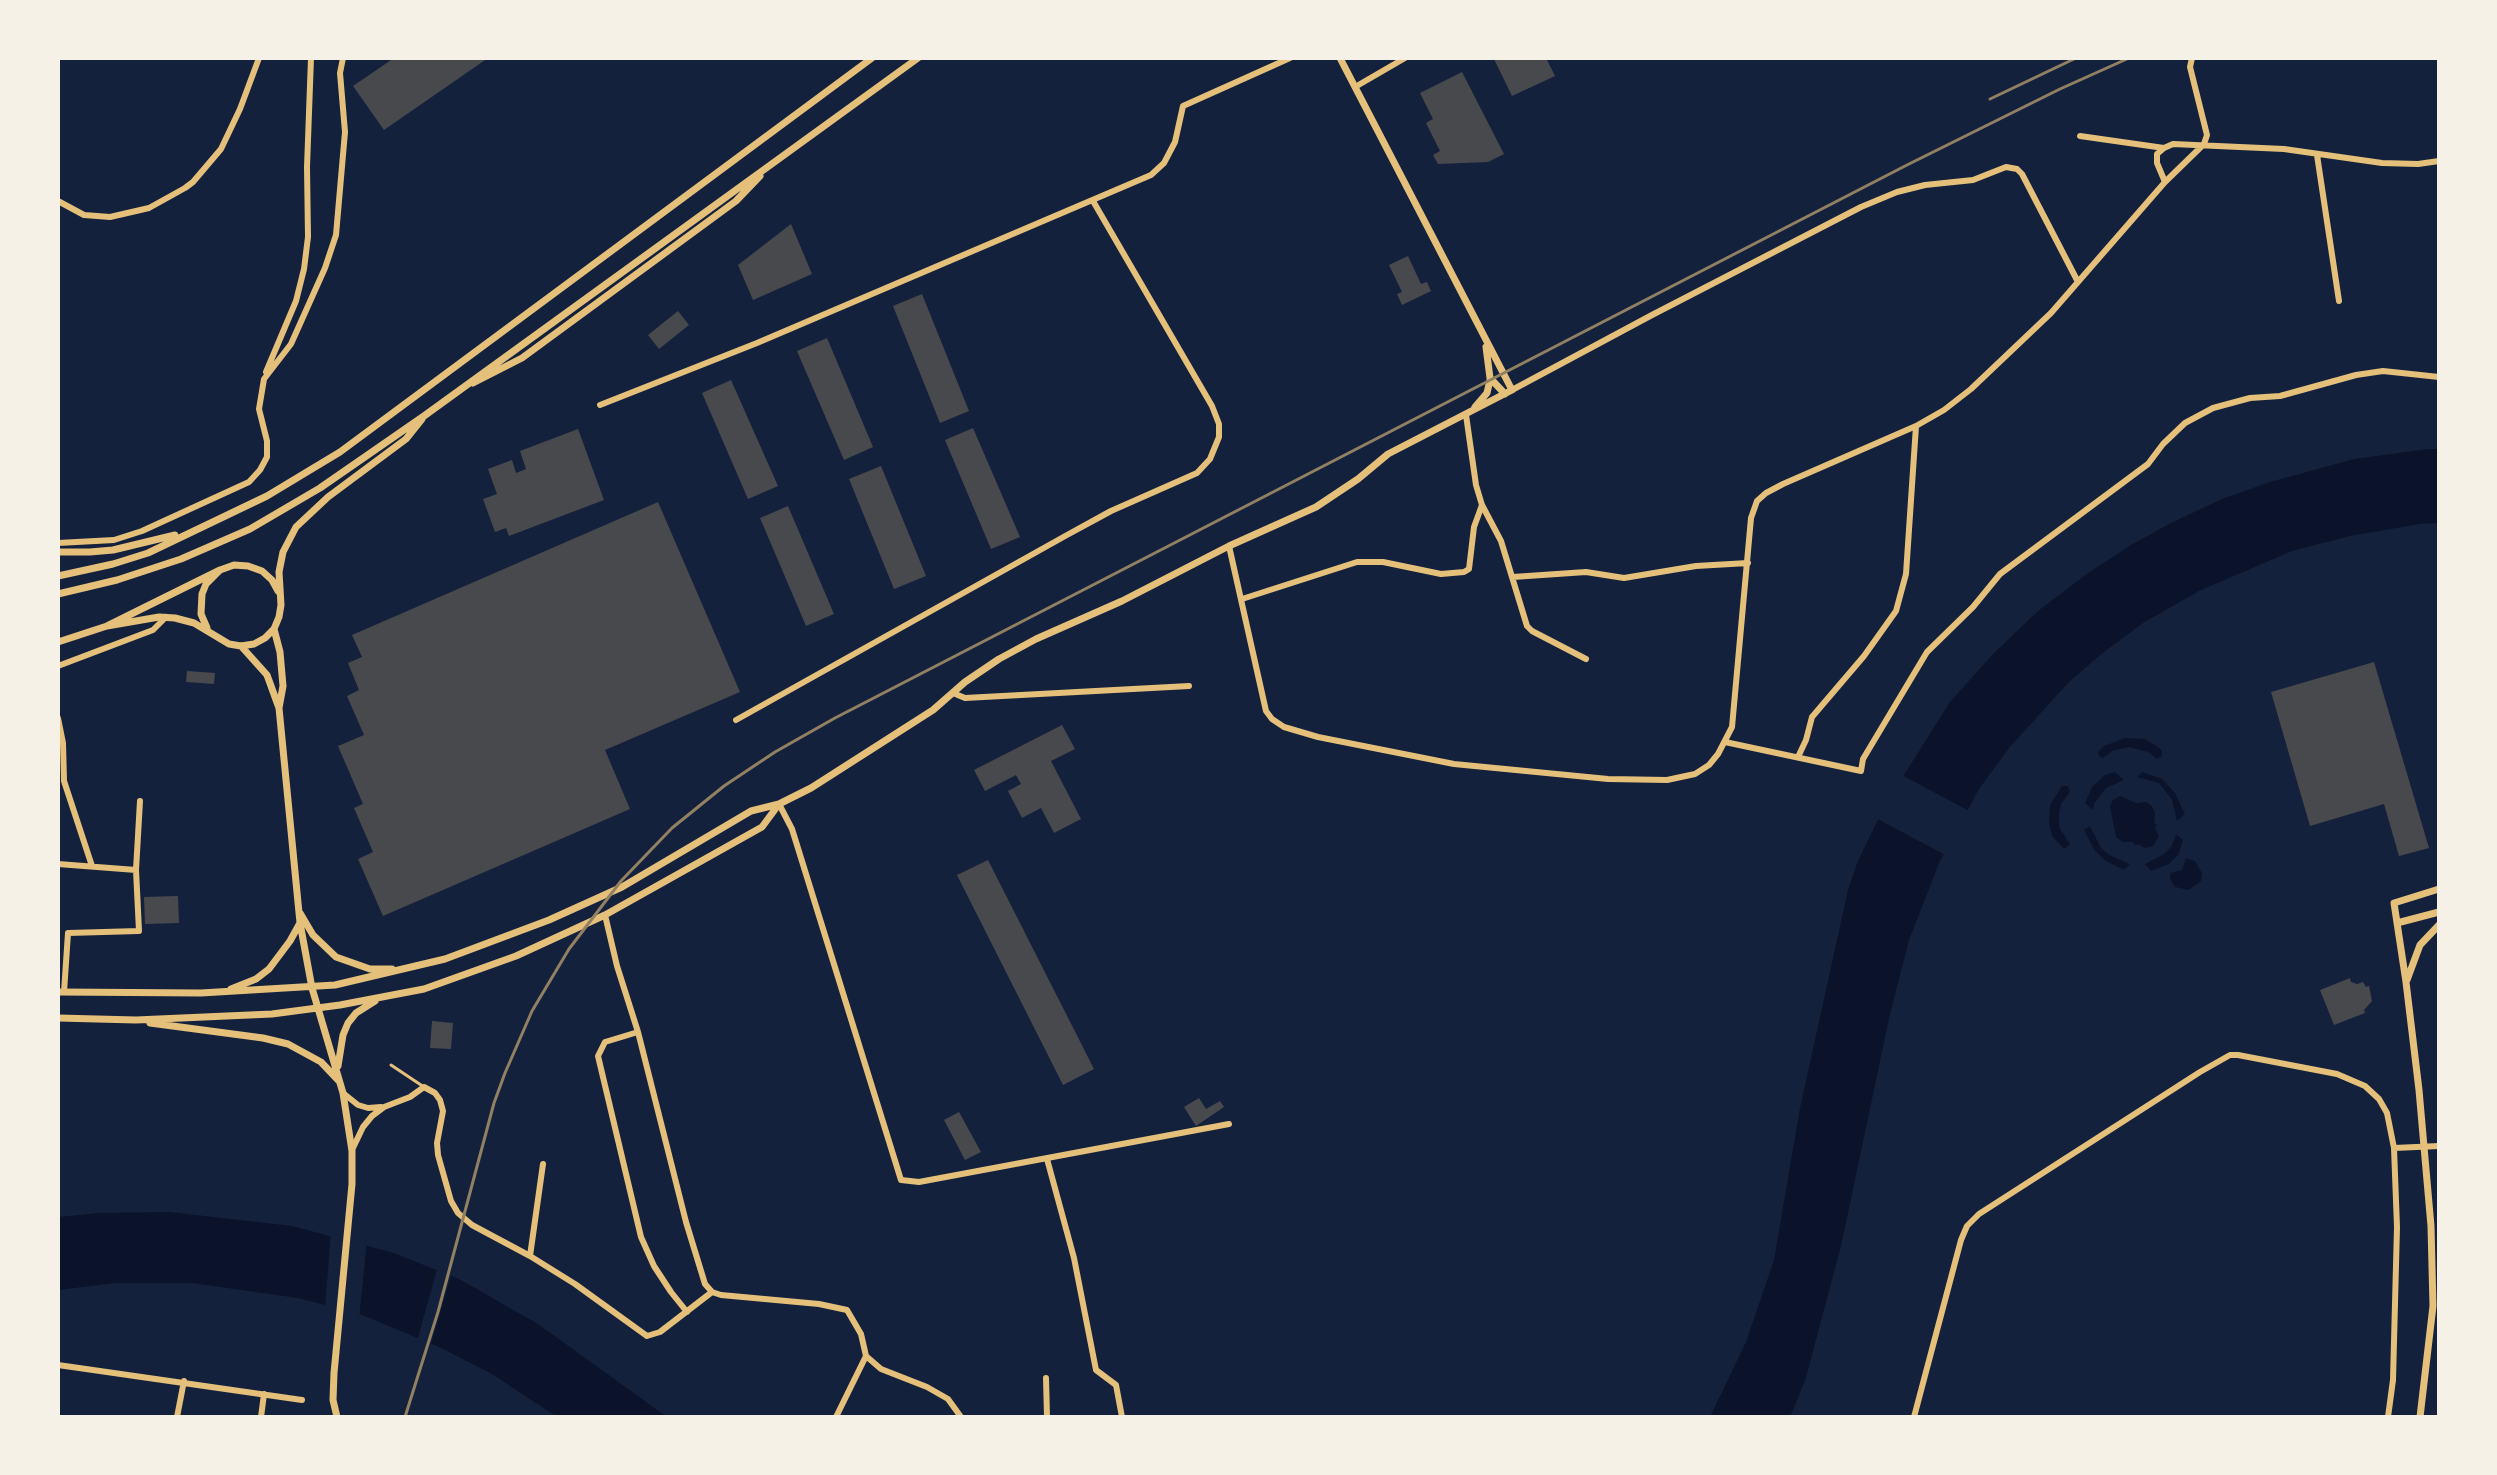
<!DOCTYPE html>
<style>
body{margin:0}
#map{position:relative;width:2497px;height:1475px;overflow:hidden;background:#14213d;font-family:Ubuntu,sans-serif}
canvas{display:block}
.frame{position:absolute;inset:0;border:60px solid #f6f1e7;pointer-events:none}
</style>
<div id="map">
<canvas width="2497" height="1475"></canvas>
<div class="frame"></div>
</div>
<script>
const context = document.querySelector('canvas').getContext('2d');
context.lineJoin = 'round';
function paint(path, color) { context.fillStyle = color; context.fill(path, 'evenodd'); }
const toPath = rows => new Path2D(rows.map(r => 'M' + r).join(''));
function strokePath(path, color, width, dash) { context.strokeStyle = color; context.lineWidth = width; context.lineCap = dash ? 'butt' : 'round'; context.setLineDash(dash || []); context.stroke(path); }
const water = toPath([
 [2428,449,2439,449,2439,523,2420,524,2350,536,2292,551,2199,591,2143,623,2100,655,2068,683,2009,748,1979,789,1940,861,1909,940,1890,1014,1841,1246,1805,1381,1790,1417,1710,1417,1746,1342,1774,1260,1800,1108,1848,890,1857,863,1885,805,1950,702,1993,654,2038,611,2088,573,2131,545,2171,523,2222,499,2270,482,2354,459],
 [2125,738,2145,739,2158,747,2162,751,2162,756,2157,759,2148,752,2129,747,2112,751,2103,758,2099,756,2098,752,2104,746],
 [2115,772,2124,780,2106,788,2095,802,2093,810,2085,803,2092,787,2105,775],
 [2142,772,2162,779,2175,793,2185,814,2177,821,2172,800,2159,783,2137,777],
 [2062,786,2068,786,2070,792,2061,804,2059,814,2059,827,2070,844,2064,849,2052,836,2049,823,2050,805],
 [2120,796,2136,803,2146,802,2152,806,2155,813,2154,823,2157,825,2155,828,2159,836,2153,846,2145,848,2138,844,2136,846,2133,842,2123,842,2116,837,2110,806,2113,800],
 [2090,826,2101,848,2109,855,2130,864,2124,870,2106,861,2095,851,2084,830],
 [2176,834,2183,840,2178,855,2169,864,2151,871,2145,864,2164,854,2172,846],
 [2186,858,2195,861,2202,873,2201,881,2189,890,2175,887,2170,879,2170,873,2182,870],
 [170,1212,292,1226,394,1253,459,1279,538,1324,667,1417,557,1417,492,1374,439,1347,360,1314,298,1298,192,1283,116,1283,58,1290,58,1217,99,1213]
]);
const pier = toPath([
 [1898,773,1971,812,1947,856,1874,817],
 [331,1232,367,1241,359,1318,325,1309],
 [438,1266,452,1272,430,1347,417,1341]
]);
const building = toPath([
 [394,58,488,58,384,130,353,86],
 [1496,58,1546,58,1555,76,1512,96,1494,59],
 [1462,72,1504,154,1488,162,1438,164,1433,155,1440,151,1426,123,1433,119,1420,93],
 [791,224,812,274,753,300,738,265],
 [1408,256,1421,284,1427,282,1431,291,1402,305,1397,294,1402,292,1389,265],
 [922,294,969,411,940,423,893,306],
 [678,311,689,325,659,349,648,335],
 [827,338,873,447,844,460,797,351],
 [731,380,778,486,748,499,702,393],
 [973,428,1020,537,991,549,945,440],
 [578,429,604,500,509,536,506,528,495,532,483,499,497,494,488,469,512,460,516,473,526,469,520,451],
 [881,466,926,576,894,589,849,479],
 [658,502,740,692,605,750,630,809,383,916,358,859,373,852,354,808,363,804,338,746,364,735,347,696,359,690,348,663,362,657,352,635],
 [788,506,834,614,806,626,760,518],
 [2374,662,2429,848,2399,856,2384,804,2310,826,2271,692],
 [187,671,215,673,214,684,186,682],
 [1062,725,1075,749,1051,761,1081,819,1054,833,1041,808,1022,818,1008,791,1021,784,1016,775,985,791,974,770],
 [988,860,1094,1069,1063,1085,957,875],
 [178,896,179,923,145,924,144,897],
 [2350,978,2351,982,2357,984,2363,982,2366,987,2369,986,2372,1001,2364,1010,2365,1013,2334,1025,2320,990],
 [432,1021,453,1023,451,1049,430,1048],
 [1199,1098,1206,1109,1220,1101,1224,1107,1196,1126,1184,1107],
 [959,1112,981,1152,965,1160,944,1120]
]);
const service = toPath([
 [391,1065,424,1087]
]);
const minor = toPath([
 [1355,87,1405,58],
 [2080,136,2164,148],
 [2317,155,2339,301],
 [2165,182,2157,163,2157,154,2164,148,2173,144,2284,149,2382,163,2418,164,2439,161],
 [58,201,84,215,110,217,149,208,185,188,193,182,221,149,240,109,259,58],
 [266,372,296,301,304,269,308,237,307,167,311,58],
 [1512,390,1652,315,1861,207,1897,192,1925,185,1973,180,2006,167,2017,169,2022,174,2078,282],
 [600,405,757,343,1151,175,1164,163,1175,142,1183,106,1290,58],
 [1466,415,1476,485,1482,505,1501,541,1527,626,1532,631,1586,659],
 [58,543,114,540,142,531,249,482,260,470,267,457,267,441,259,409,264,379,291,344,325,268,336,235,345,132,340,73,343,58],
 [1229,546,1266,711,1272,719,1284,727,1318,737,1454,764,1608,779,1667,780,1695,774,1709,765,1718,754,1732,727,1751,518,1757,501,1766,493,1783,484,1916,426,1944,410,1971,389,2051,313,2165,182,2204,144,2207,135,2190,67,2192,58],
 [1513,577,1586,572,1624,578,1696,566,1748,563],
 [1242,599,1357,562,1383,562,1441,574,1464,572,1469,569,1474,527,1482,505],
 [58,666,153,630,166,617],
 [953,693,965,698,1189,686],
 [58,718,63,743,64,781,92,866],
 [736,720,1067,535,1111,511,1197,473,1210,459,1219,437,1219,424,1212,406,1093,201],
 [1725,742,1861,771,1863,759,1927,652,1973,607,2000,574,2148,464,2163,444,2185,423,2213,408,2250,398,2280,396,2356,375,2383,371,2439,377],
 [1798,757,1806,740,1812,717,1864,656,1896,611,1906,574,1916,426],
 [779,804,792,829,901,1180,919,1182,1229,1124],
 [58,864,136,870],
 [605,915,617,966,638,1032,686,1222,705,1284,712,1292,721,1295,819,1304,847,1310,861,1334,866,1356],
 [64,992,68,933,139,931,136,870,140,801],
 [638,1032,605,1042,598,1056,641,1237,654,1266,671,1292,687,1312],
 [343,1093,358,1105,368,1108,381,1107],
 [2394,1148,2439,1146],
 [352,1150,363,1127,372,1116,384,1107,410,1097,424,1087,435,1093,440,1100,443,1111,437,1143,438,1155,451,1201,458,1213,472,1225,530,1256,575,1284,647,1336,660,1332,712,1292],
 [1047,1159,1074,1258,1096,1370,1116,1385,1122,1417],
 [530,1256,543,1164],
 [866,1356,881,1369,927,1387,948,1399,961,1417],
 [58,1365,302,1400],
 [1046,1378,1047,1417],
 [177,1417,184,1381],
 [261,1417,264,1394],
 [836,1417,866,1356],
 [1914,1417,1961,1240,1967,1226,1979,1214,2200,1072,2230,1055,2238,1055,2337,1074,2365,1086,2379,1099,2387,1113,2394,1148,2397,1227,2393,1380,2388,1417]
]);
const tertiary = toPath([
 [1486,347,1490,378,1505,394],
 [473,383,522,358,736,201,760,176],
 [1475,407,1487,393,1490,380],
 [58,552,90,552,113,550,175,535],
 [58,576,113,564,148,553,267,496,340,452,872,58],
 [58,594,117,580,181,559,250,529,320,488,424,416,918,58],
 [107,626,159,617,175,618,194,623,229,644,241,646,254,644,265,638,274,629,279,617,281,605,279,572,283,552,296,527,328,497,406,439,422,419],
 [207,628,201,614,202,594,206,584,220,570,234,565,248,566,262,571,272,580,278,591],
 [274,629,280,652,283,686,279,708,300,923,312,988,343,1093,352,1151,352,1184,334,1373,333,1400,337,1417],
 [58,642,107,626,220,570],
 [241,646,267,675,279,708],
 [300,913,313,935,336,957,370,969,392,969],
 [2397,923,2439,912],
 [2407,980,2420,945,2439,925],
 [231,989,256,979,269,969,290,941,300,923],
 [58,992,201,993,335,985,445,959,549,920,622,887,751,811,779,804,811,788,933,710,965,682,999,659,1036,639,1122,601,1229,546,1316,507,1358,479,1388,454,1512,390,1340,58],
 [58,1018,136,1020,272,1014,340,1005,424,989,516,956,605,915,762,827,779,804],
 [150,1023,263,1038,288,1044,321,1062,339,1081],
 [338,1066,343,1035,348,1023,356,1013,375,1001],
 [2420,1417,2433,1306,2431,1226,2419,1090,2406,982,2394,903,2439,889]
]);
const rail = toPath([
 [1990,99,2076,58],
 [405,1417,438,1312,494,1103,505,1073,532,1011,569,949,621,881,672,828,724,786,775,752,835,718,1907,165,2060,89,2129,58]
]);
paint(water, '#0b132b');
paint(pier, '#14213d');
paint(building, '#48494c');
strokePath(service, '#e5c07b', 3);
strokePath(minor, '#e5c07b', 6);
strokePath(tertiary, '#e5c07b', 7);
strokePath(rail, '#918062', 3);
</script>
